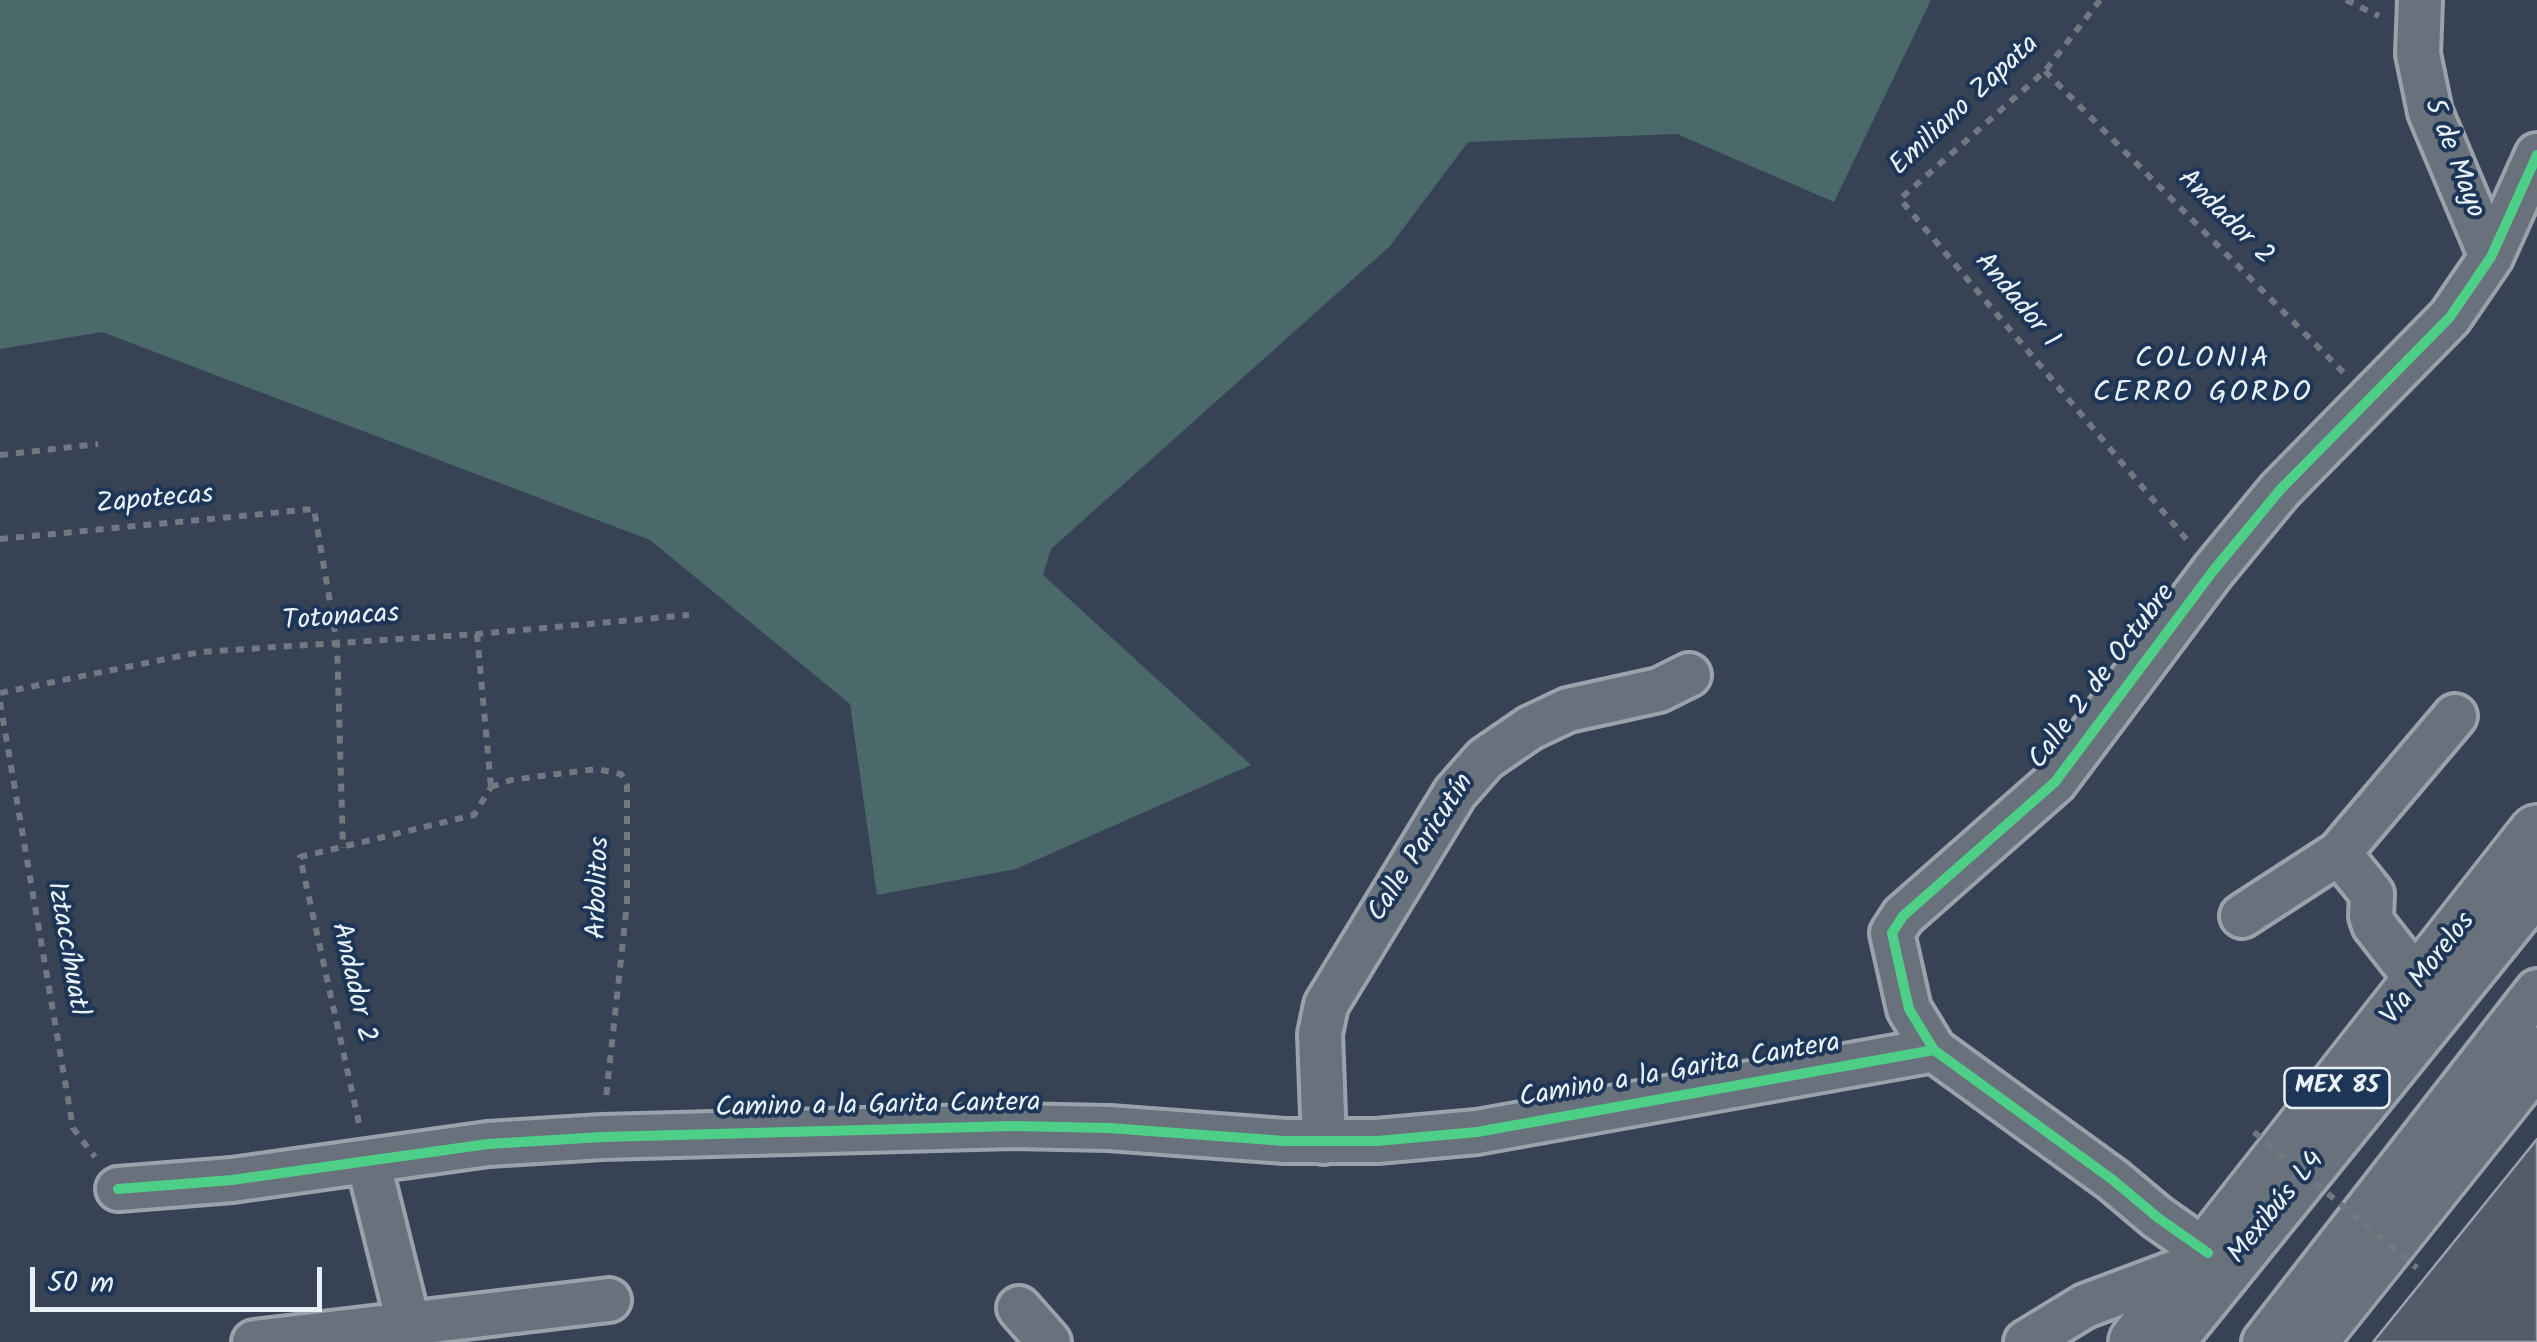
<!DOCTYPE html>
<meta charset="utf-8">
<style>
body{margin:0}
#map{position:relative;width:2537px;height:1342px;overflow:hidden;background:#374255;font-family:Kalam,sans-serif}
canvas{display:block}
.scale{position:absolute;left:30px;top:1267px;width:292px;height:45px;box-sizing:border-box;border:5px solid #e8f1f8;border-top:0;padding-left:12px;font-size:30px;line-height:35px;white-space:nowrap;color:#e8f1f8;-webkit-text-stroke:8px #1d3557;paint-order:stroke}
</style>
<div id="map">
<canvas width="2537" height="1342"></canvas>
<div class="scale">50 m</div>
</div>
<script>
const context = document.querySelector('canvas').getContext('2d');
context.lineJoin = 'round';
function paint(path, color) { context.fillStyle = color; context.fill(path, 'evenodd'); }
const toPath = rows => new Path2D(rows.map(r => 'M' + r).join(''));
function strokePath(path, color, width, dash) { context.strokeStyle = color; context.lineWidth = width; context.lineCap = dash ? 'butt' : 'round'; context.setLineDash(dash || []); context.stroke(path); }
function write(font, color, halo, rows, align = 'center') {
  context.font = font + ' Kalam,sans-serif'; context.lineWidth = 8; context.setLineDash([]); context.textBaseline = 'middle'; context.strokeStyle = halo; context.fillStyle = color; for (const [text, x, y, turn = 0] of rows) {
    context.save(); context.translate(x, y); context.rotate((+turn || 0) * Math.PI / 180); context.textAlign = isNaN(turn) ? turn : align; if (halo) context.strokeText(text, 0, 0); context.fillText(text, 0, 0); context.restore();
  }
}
const green = toPath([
 [0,0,1931,0,1834,202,1677,134,1468,142,1390,246,1051,549,1043,575,1251,765,1016,869,877,895,850,704,650,540,102,332,0,349]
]);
const building = toPath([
 [2537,1139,2537,1342,2373,1342,2537,1139]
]);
const path = toPath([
 [2100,0,2045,71,1900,199,2187,540],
 [2346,0,2379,16],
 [2045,71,2344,373],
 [0,455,98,444],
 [0,539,314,509,337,643,343,848],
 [477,634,491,787],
 [0,693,200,652,477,634,689,615],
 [0,702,73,1128,95,1157],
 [491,787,511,780,597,769,621,774,627,785,627,903,606,1098],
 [359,1123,300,857,474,815,491,787]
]);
const minor = toPath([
 [2420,0,2418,54,2430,112,2491,257],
 [2339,853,2372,894,2371,916,2374,925,2403,962,2422,979],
 [2242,916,2339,853,2455,716],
 [1324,1142,1320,1034,1326,1005,1455,793,1485,759,1530,728,1568,710,1659,690,1689,675],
 [368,1161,413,1342],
 [118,1189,232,1180,488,1144,602,1137,1013,1126,1109,1128,1285,1141,1377,1141,1477,1132,1934,1050],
 [2208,1253,2157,1217,2113,1180,1934,1050,1909,1009,1892,933,1903,916,2055,782,2213,571,2280,490,2450,317,2491,257,2537,155],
 [1019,1308,1049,1342],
 [254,1342,609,1300],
 [2026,1342,2085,1306,2200,1263],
 [2173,1342,2537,892],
 [2264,1342,2537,991]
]);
const major = toPath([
 [2137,1342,2537,833],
 [2308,1342,2537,1055]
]);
const pathBridge = toPath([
 [2254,1132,2417,1268]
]);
const cycleway = toPath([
 [118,1189,232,1180,488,1144,602,1137,1013,1126,1109,1128,1285,1141,1377,1141,1477,1132,1934,1050],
 [2208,1253,2157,1217,2113,1180,1934,1050,1909,1009,1892,933,1903,916,2055,782,2213,571,2280,490,2450,317,2491,257,2537,155]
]);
const shields = [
 [2337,1088,105]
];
const shieldNames = [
 ["MEX 85",2337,1088]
];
const streetNames = [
 ["Emiliano Zapata",1966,107,-43],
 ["5 de Mayo",2452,159,69],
 ["Andador 2",2224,219,45],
 ["Andador 1",2015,302,50],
 ["Zapotecas",155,502,-5],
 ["Totonacas",341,620,-4],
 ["Calle 2 de Octubre",2104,678,-53],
 ["Calle Paricutín",1423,849,-57],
 ["Arbolitos",601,888,-88],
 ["Iztaccíhuatl",65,949,80],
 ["Vía Morelos",2430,970,-52],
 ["Andador 2",351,983,77],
 ["Camino a la Garita Cantera",1680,1073,-10],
 ["Camino a la Garita Cantera",878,1108,-1],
 ["Mexibús L4",2278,1209,-51]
];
const neighbourhoodNames = [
 ["COLONIA",2203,362],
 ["CERRO GORDO",2203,396]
];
paint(green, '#4b686b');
paint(building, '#545b6a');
strokePath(building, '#9ba2ac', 2.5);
strokePath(minor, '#9ba2ac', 50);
strokePath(major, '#9ba2ac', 62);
strokePath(path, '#717882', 6, [8, 8]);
strokePath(minor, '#68717c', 42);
strokePath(major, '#68717c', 55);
strokePath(pathBridge, '#717882', 6, [8, 8]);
strokePath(cycleway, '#4dcf88', 10);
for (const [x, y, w] of shields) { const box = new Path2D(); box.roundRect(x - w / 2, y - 20, w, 40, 8); context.fillStyle = '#1d3557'; context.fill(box); strokePath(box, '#e8f1f8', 2.5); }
write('bold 25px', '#e8f1f8', null, shieldNames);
write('28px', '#e8f1f8', '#1d3557', streetNames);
context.letterSpacing = '2.5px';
write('30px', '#e8f1f8', '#1d3557', neighbourhoodNames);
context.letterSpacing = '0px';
</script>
